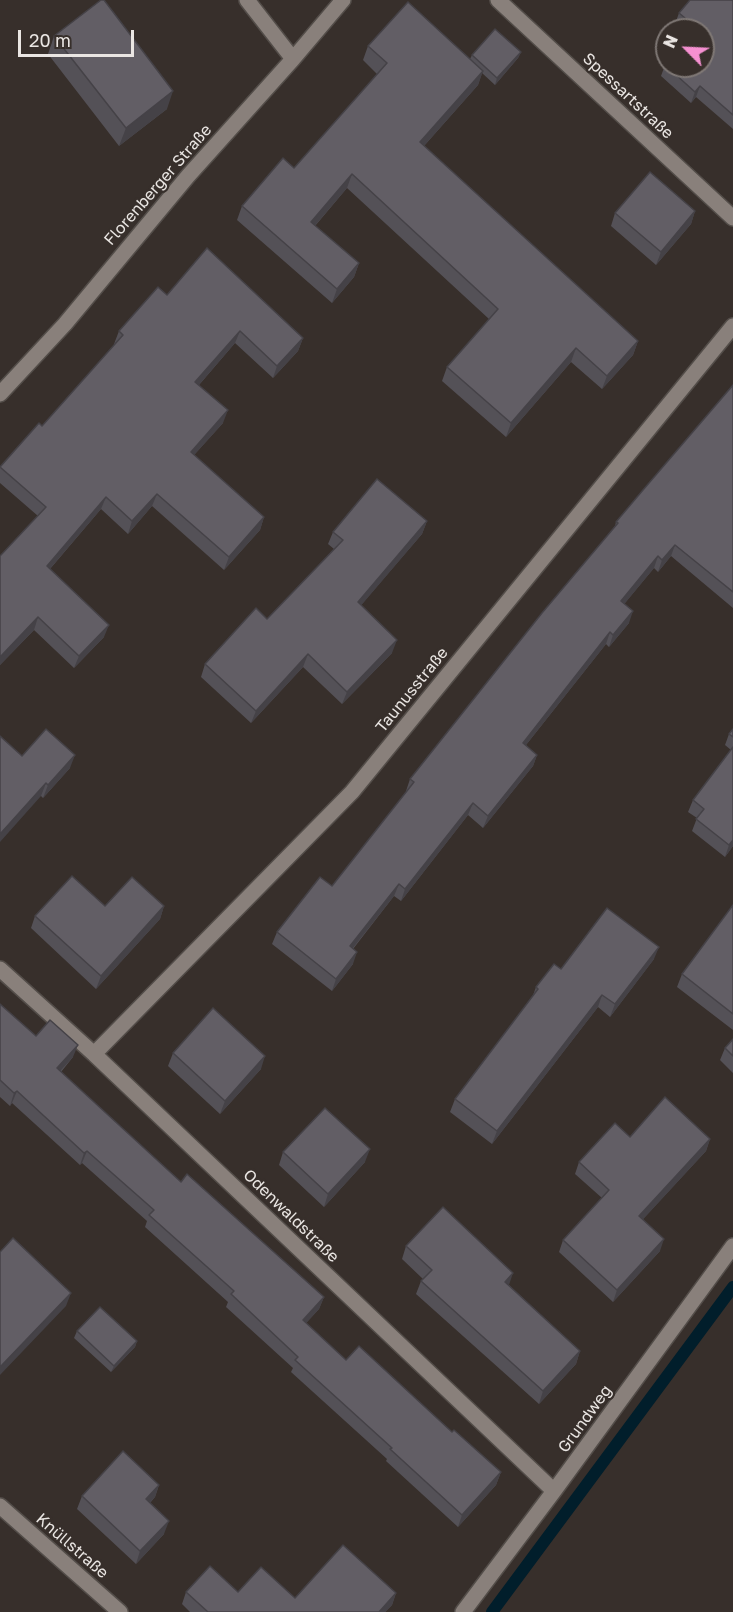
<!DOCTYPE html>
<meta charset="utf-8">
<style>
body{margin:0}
#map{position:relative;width:733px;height:1612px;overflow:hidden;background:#372f2b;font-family:"Golos Text",sans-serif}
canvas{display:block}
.north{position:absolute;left:655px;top:18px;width:60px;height:60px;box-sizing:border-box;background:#372f2b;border:2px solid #7f7875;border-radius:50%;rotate:294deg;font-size:16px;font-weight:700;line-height:24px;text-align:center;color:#eae6e3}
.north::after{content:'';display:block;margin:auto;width:21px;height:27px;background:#f590d1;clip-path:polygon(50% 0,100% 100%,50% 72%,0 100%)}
.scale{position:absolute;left:18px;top:30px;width:116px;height:27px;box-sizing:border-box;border:3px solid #eae6e3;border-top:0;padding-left:8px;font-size:18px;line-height:21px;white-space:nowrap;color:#eae6e3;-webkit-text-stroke:4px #372f2b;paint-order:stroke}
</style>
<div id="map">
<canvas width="733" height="1612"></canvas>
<div class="north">N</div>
<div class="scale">20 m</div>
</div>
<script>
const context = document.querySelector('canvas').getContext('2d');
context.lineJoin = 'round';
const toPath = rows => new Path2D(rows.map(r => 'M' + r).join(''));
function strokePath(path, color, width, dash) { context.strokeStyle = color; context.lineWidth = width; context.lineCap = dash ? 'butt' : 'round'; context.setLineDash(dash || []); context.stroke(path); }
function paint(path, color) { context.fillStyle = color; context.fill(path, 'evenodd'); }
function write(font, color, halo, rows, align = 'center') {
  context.font = font + ' "Golos Text",sans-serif'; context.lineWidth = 4.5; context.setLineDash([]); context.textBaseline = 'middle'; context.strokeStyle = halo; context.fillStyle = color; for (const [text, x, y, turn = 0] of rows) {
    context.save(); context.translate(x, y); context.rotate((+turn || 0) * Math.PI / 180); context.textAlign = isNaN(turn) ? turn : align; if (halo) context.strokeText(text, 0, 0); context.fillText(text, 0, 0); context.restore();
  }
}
const stream = toPath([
 [492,1612,733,1287]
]);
const minor = toPath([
 [247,0,293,59],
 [498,0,733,218],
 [0,394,65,324,188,176,293,59,343,0],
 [0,969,94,1054,554,1491],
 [94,1054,352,792,733,326],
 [0,1506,120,1612],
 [463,1612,554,1491,733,1246]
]);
const wall = toPath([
 [733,1,733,129,696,97,691,103,661,76,665,65,703,30,683,30,675,24,679,13],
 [54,36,167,109,119,146,48,54],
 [368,46,470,59,472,55,521,52,518,58,495,85,482,73,478,85,424,146,638,341,633,355,602,389,571,362,506,437,442,381,447,367,489,319,347,188,315,226,359,263,354,277,332,303,237,220,242,206,294,168,377,74,363,60],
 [695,211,691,224,656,265,611,226,615,213],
 [167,295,303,338,298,351,273,378,235,343,199,385,223,423,194,455,264,517,260,530,224,570,152,506,128,534,101,509,50,569,104,637,74,668,34,630,0,665,0,556,38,516,0,483,0,467,42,426,115,344,114,344,119,331],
 [733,385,733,608,671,556,658,572,654,568,624,604,629,623,609,647,606,644,526,745,537,755,533,766,483,828,468,815,401,901,394,896,353,949,353,964,332,991,272,944,277,932,332,886,407,791,406,791,410,779,615,526,616,522],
 [427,521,422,534,361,605,392,653,342,704,303,667,251,723,201,677,205,664,267,619,334,549,328,544,333,532],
 [733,729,733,846,725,857,692,831,697,818,688,812,693,800,731,750,725,745,729,734],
 [22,756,70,768,43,798,41,796],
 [733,905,733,1030,677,987,682,974],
 [105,906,164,906,160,919,96,989,31,928,35,916],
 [654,959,610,1017,598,1007,492,1144,450,1112,455,1099,532,998,536,987,561,969],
 [0,1004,36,1036,73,1057,61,1072,181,1182,324,1297,319,1309,306,1323,346,1360,452,1432,501,1472,496,1485,458,1527,386,1461,387,1459,291,1372,293,1368,226,1307,228,1302,145,1227,147,1221,82,1163,80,1165,12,1103,10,1106,0,1097],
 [733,1039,733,1073,720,1060,725,1048],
 [173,1053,261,1069,220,1114,168,1066],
 [630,1137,710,1139,706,1151,643,1219,660,1251,613,1302,559,1252,563,1240,602,1198,575,1174,579,1162],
 [283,1152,365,1162,324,1207,279,1165],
 [406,1246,509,1285,580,1351,576,1364,539,1404,416,1294,421,1281,423,1279,402,1259],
 [77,1331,137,1341,135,1347,111,1372,74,1338],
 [159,1485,155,1497,150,1503,164,1534,136,1564,77,1509,82,1496],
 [186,1592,238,1592,295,1598,396,1593,392,1605,385,1612,190,1612,182,1604]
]);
const shadedWall = toPath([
 [521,52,518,58,495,85,497,78],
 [483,71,478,85,415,156,420,142],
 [700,86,696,97,691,103,695,92],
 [173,91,167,109,119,146,126,128],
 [352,174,347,188,306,236,311,222],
 [695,211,691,224,656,265,661,252],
 [359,263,354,277,332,303,337,289],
 [240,331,235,343,191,394,195,382],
 [303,338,298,351,273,378,277,366],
 [638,341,633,355,602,389,607,376],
 [576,348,571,362,506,437,511,423],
 [228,410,223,423,186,464,191,452],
 [157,494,152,506,128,534,132,521],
 [106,497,101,509,42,578,47,566],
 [264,517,260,530,224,570,229,557],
 [427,521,422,534,353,615,358,602],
 [675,545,671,556,658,572,662,560],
 [658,556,654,568,617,613,621,601],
 [633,611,629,623,609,647,613,635],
 [38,617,34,630,0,665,0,657],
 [109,625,104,637,74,668,79,656],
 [610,632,606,644,518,755,523,743],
 [397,640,392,653,342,704,347,692],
 [308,654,303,667,251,723,256,711],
 [75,755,70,768,43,798,48,785],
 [537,755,533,766,483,828,488,816],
 [46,783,41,796,0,842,0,834],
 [473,803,468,815,401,901,405,889],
 [733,840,733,846,725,857,729,845],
 [399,884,394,896,345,958,350,946],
 [164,906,160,919,96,989,101,976],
 [659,947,654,959,610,1017,615,1004],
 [357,952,353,964,332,991,336,979],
 [602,995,598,1007,492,1144,497,1131],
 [78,1045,73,1057,52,1080,57,1068],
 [265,1056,261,1069,220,1114,225,1101],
 [17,1091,12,1103,10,1106,14,1093],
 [710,1139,706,1151,635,1228,639,1216],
 [370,1149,365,1162,324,1207,328,1194],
 [87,1151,82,1163,80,1165,84,1153],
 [664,1239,660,1251,613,1302,617,1290],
 [513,1273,509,1285,505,1282],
 [71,1293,66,1306,0,1375,0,1367],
 [324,1297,319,1309,298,1332,303,1320],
 [137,1341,135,1347,111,1372,114,1366],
 [580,1351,576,1364,539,1404,543,1391],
 [501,1472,496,1485,458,1527,462,1515],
 [159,1485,155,1497,141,1512,146,1499],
 [169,1521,164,1534,136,1564,140,1551],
 [396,1593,392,1605,385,1612,379,1612]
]);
const building = toPath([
 [101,0,104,0,173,91,126,128,54,36,101,0],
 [690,0,732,0,733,1,733,115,700,86,695,92,665,65,667,62,667,66,703,66,703,30,694,30,697,28,679,13,690,0],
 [408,2,483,71,420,142,638,341,607,376,576,348,511,423,447,367,498,309,352,174,311,222,359,263,337,289,242,206,283,158,294,168,387,63,368,46,408,2],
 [495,29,521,52,497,78,472,55,495,29],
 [650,172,695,211,661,252,615,213,650,172],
 [207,248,303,338,277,366,240,331,195,382,228,410,191,452,264,517,229,557,157,494,132,521,106,497,47,566,109,625,79,656,38,617,0,657,0,556,46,507,0,467,39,423,42,426,123,335,119,331,158,287,167,295,207,248],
 [733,385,733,592,675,545,662,560,658,556,621,601,633,611,613,635,610,632,523,743,537,755,488,816,473,803,405,889,399,884,350,946,357,952,336,979,277,932,320,877,332,886,414,782,410,779,542,613,618,523,616,522,643,490,733,385],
 [377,479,427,521,358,602,397,640,347,692,308,654,256,711,205,664,256,608,267,619,343,540,333,532,377,479],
 [46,729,75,755,48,785,46,783,0,834,0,736,22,756,46,729],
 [733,729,733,737,729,734,733,729],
 [733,747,733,840,729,845,696,819,704,809,693,800,733,747],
 [72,876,105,906,132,877,164,906,101,976,35,916,72,876],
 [733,905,733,1014,682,974,733,905],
 [607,908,659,947,615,1004,602,995,497,1131,455,1099,538,989,536,987,554,964,561,969,607,908],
 [0,1004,36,1036,50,1020,78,1045,57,1068,181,1182,187,1174,324,1297,303,1320,346,1360,359,1346,452,1432,454,1430,501,1472,462,1515,390,1449,392,1448,295,1360,298,1357,231,1294,234,1291,149,1215,154,1210,87,1151,84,1153,17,1091,14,1093,0,1080,0,1004],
 [213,1008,265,1056,225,1101,173,1053,213,1008],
 [733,1039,733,1056,725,1048,733,1039],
 [665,1097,710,1139,639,1216,664,1239,617,1290,563,1240,609,1190,579,1162,615,1123,630,1137,665,1097],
 [325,1108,370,1149,328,1194,283,1152,325,1108],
 [443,1207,513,1273,505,1282,580,1351,543,1391,421,1281,432,1270,406,1246,443,1207],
 [13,1238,71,1293,0,1367,0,1252,13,1238],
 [100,1307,137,1341,114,1366,77,1331,100,1307],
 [123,1451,159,1485,146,1499,169,1521,140,1551,82,1496,123,1451],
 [343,1545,396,1593,379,1612,208,1612,186,1592,210,1566,238,1592,261,1567,295,1598,343,1545]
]);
const streetNames = [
 ["Spessartstraße",628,96,43],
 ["Florenberger Straße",158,185,-49],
 ["Taunusstraße",412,690,-51],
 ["Odenwaldstraße",291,1216,44],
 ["Grundweg",585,1419,-54],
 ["Knüllstraße",72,1546,41]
];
strokePath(stream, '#011e2b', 12);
strokePath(minor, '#534d49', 18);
strokePath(minor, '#89807b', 15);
paint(wall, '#545157');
paint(shadedWall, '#454247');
paint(building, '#625e65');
strokePath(building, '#454247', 1.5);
write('16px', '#eae6e3', '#372f2b', streetNames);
</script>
